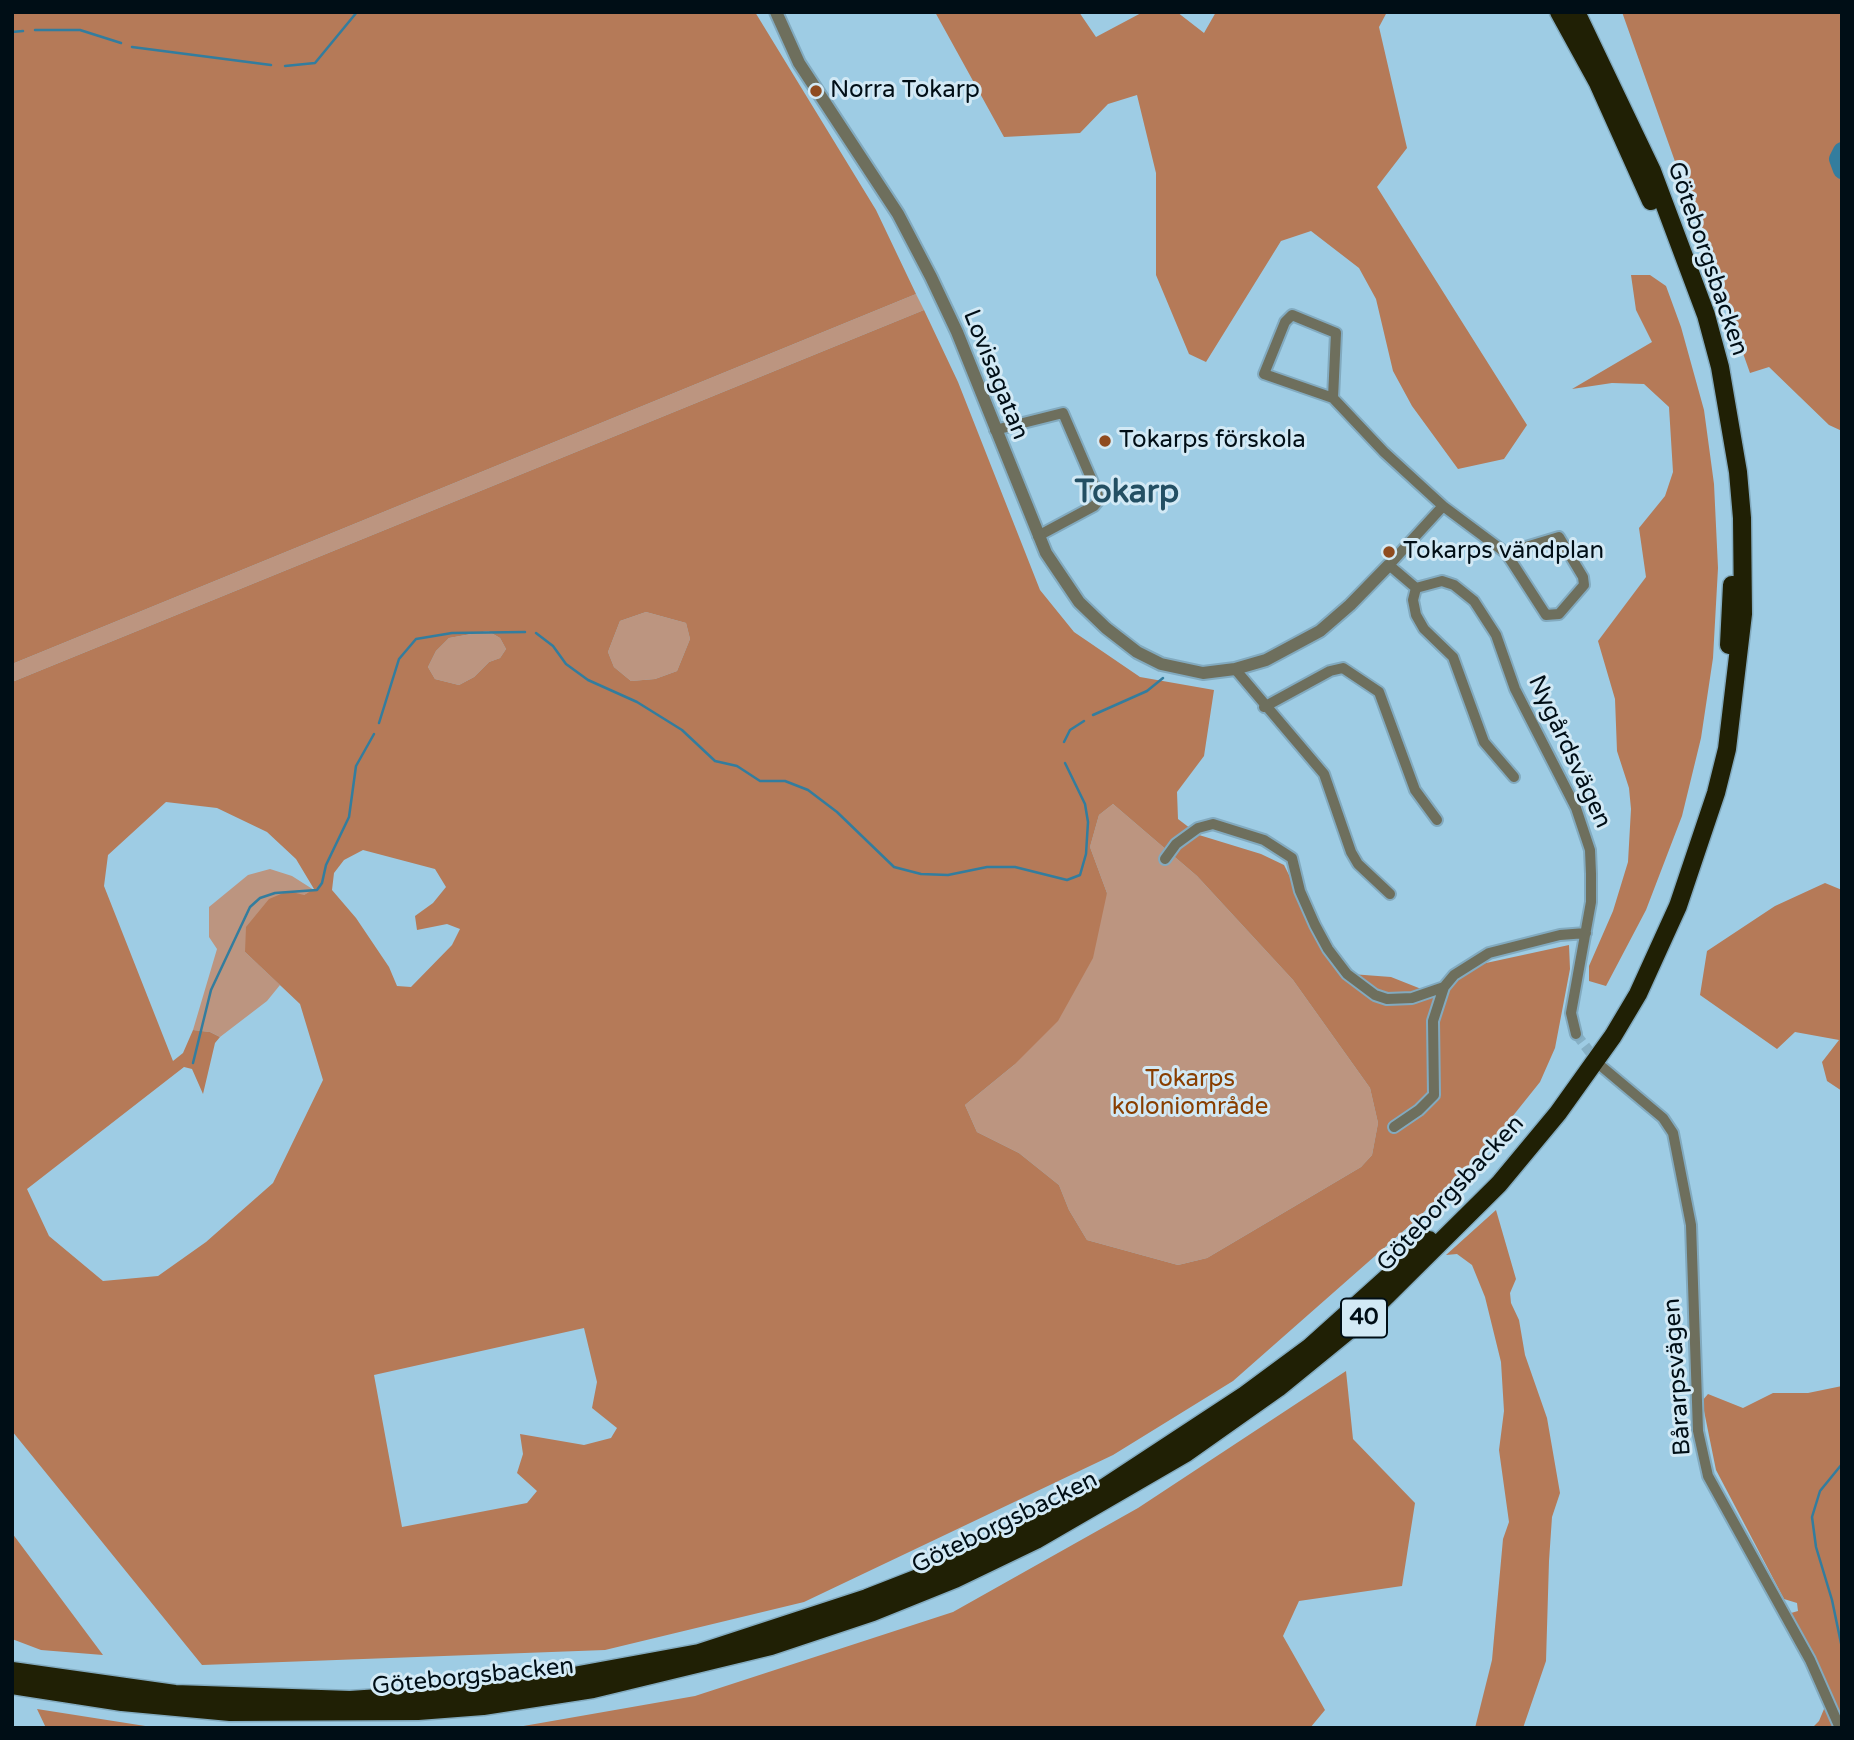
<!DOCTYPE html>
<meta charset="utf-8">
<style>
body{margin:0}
#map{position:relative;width:1854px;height:1740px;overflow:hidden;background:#9ecce4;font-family:"Varela Round",sans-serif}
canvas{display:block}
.frame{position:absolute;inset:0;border:14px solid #000e16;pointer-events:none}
</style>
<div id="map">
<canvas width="1854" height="1740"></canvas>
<div class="frame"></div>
</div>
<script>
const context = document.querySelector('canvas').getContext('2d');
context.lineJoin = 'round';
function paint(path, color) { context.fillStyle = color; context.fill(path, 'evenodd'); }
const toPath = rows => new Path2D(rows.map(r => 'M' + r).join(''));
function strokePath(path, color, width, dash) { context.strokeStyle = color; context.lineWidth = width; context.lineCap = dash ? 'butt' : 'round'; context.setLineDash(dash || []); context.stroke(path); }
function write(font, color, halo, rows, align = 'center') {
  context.font = font + ' "Varela Round",sans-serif'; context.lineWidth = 6; context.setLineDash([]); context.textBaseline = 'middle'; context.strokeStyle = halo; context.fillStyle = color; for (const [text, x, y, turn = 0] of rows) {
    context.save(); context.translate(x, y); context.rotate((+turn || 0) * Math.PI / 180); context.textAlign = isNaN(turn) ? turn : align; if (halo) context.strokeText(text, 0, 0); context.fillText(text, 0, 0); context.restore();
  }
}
const green = toPath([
 [916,294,924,310,12,682,12,664],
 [646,612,686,623,690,639,677,671,655,679,631,681,614,667,608,652,620,621],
 [488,631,500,638,506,649,500,658,489,662,474,677,459,685,435,679,428,667,436,651,449,638],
 [1113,804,1197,876,1293,980,1370,1088,1378,1123,1372,1155,1361,1167,1207,1258,1178,1265,1087,1240,1069,1210,1059,1185,1019,1153,977,1132,965,1105,1014,1065,1107,893,1090,847,1099,815],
 [270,869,292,876,314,890,304,895,245,952,280,985,267,1001,220,1037,210,1032,193,1030,217,949,209,937,209,907,248,875]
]);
const forest = toPath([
 [12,12,755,12,876,210,916,294,12,664],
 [935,12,1079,12,1096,37,1143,12,1177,12,1204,33,1216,12,1387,12,1379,27,1407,148,1377,187,1527,425,1504,459,1458,469,1412,406,1393,371,1376,299,1359,268,1311,231,1281,241,1206,362,1189,354,1156,275,1156,173,1137,95,1108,104,1080,133,1004,137],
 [1622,12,1842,12,1842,431,1829,425,1769,367,1750,373],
 [1631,275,1650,275,1666,286,1681,327,1704,410,1714,484,1718,568,1713,658,1701,738,1682,816,1646,910,1606,986,1589,981,1589,966,1613,911,1628,862,1631,809,1629,788,1617,751,1615,699,1598,641,1646,577,1639,528,1665,496,1673,472,1669,407,1644,384,1612,383,1572,389,1652,342,1636,310],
 [924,310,958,382,1040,590,1074,632,1140,677,1214,690,1204,756,1177,792,1178,819,1199,835,1261,854,1284,865,1338,973,1391,977,1444,998,1463,968,1569,945,1570,969,1555,1048,1540,1082,1488,1147,1417,1219,1233,1381,1113,1455,804,1602,605,1650,202,1665,12,1431,12,682],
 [646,612,686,623,690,639,677,671,655,679,631,681,614,667,608,652,620,621],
 [488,631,500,638,506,649,500,658,489,662,474,677,459,685,435,679,428,667,436,651,449,638],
 [166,802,217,808,267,832,296,859,314,889,304,895,288,891,269,899,246,927,245,952,300,1004,323,1080,273,1183,206,1242,158,1276,103,1281,49,1236,27,1189,184,1067,192,1069,203,1094,215,1043,220,1037,210,1032,193,1030,183,1053,173,1061,104,886,108,855],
 [1113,804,1197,876,1293,980,1370,1088,1378,1123,1372,1155,1361,1167,1207,1258,1178,1265,1087,1240,1069,1210,1059,1185,1019,1153,977,1132,965,1105,1014,1065,1058,1021,1093,958,1107,893,1090,847,1099,815],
 [363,850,435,869,446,887,433,903,415,916,417,930,447,924,460,929,452,945,411,987,397,986,389,967,356,918,332,890,334,873,344,860],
 [584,1328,597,1382,592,1408,617,1428,611,1438,584,1445,520,1434,523,1454,517,1473,537,1491,527,1503,402,1527,374,1375],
 [1825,883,1842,890,1842,1091,1827,1081,1822,1062,1839,1040,1795,1032,1777,1049,1700,995,1707,951,1775,906],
 [1496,1210,1516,1279,1510,1293,1511,1303,1519,1320,1525,1355,1547,1418,1560,1493,1552,1517,1549,1561,1546,1661,1523,1728,1475,1728,1492,1660,1503,1539,1509,1522,1499,1450,1504,1411,1501,1362,1485,1297,1472,1265,1457,1254,1446,1255],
 [1346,1371,1353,1439,1415,1503,1402,1586,1299,1601,1283,1636,1325,1710,1310,1728,512,1728,695,1696,953,1612,1138,1508],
 [1842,1386,1842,1724,1836,1728,1812,1728,1819,1721,1829,1697,1812,1652,1791,1613,1798,1611,1797,1603,1784,1599,1716,1470,1702,1401,1708,1394,1743,1408,1773,1393,1808,1393],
 [12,1533,103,1655,41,1650,12,1639],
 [37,1709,158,1728,46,1728]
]);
const stream = toPath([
 [35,30,80,30,121,43],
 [12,32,23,31],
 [132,47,271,65],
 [285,66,315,63,357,12],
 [536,633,553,646,566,664,588,680,637,702,682,730,715,761,737,766,760,781,785,781,808,790,837,812,894,867,921,874,948,875,987,867,1015,867,1067,880,1080,875,1086,854,1088,822,1085,804,1065,763],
 [1093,715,1147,691,1163,678],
 [379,723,399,659,416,639,452,633,525,632],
 [1064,742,1070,730,1084,721],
 [193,1063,211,990,250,907,260,898,275,893,317,890,322,883,326,865,349,817,356,766,374,734],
 [1842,1464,1820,1491,1812,1517,1816,1547,1832,1600,1842,1648]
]);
const river = toPath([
 [1842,151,1838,159,1842,170]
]);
const minorTunnel = toPath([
 [1576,1034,1599,1064]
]);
const minor = toPath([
 [1333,398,1336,333,1292,315,1285,322,1264,374,1333,398,1384,452,1443,506],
 [995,430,1063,413,1097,492,1099,500,1094,506,1038,536],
 [1506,553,1559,537,1583,577,1584,585,1559,614,1546,615,1506,553,1443,506,1389,565,1416,588,1442,581,1454,585,1474,601,1496,635,1515,689,1576,808,1590,850,1591,874,1591,902,1571,1013,1576,1034],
 [1416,588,1413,600,1416,615,1424,629,1453,657,1484,742,1514,777],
 [1235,669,1324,774,1351,852,1358,864,1390,894],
 [1264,707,1330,671,1343,668,1379,692,1415,790,1437,820],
 [1165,859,1176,844,1198,828,1213,824,1264,840,1292,858,1300,891,1315,925,1328,949,1347,974,1375,995,1387,999,1412,998,1444,987],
 [1601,1066,1663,1118,1673,1133,1691,1225,1698,1431,1708,1476,1810,1660,1840,1728],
 [1394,1127,1419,1110,1434,1095,1433,1021,1444,987,1454,975,1489,953,1560,935,1586,933]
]);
const tertiary = toPath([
 [776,12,799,63,898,214,931,277,957,332,1046,553,1079,602,1106,628,1137,652,1161,664,1203,673,1235,669,1266,660,1320,631,1350,605,1389,565]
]);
const trunk = toPath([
 [1559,12,1598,83,1651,201],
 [1729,645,1732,585],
 [12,1671,175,1694,350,1700,497,1690,699,1653,867,1598,949,1566,1105,1487,1245,1395,1310,1347,1429,1240],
 [12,1685,122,1702,230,1712,418,1711,483,1706,593,1689,771,1646,873,1612,955,1579,1036,1540,1186,1453,1278,1388,1365,1317,1499,1184,1558,1113,1613,1036,1638,994,1678,906,1716,793,1727,749,1743,614,1742,518,1738,472,1720,367,1706,315,1652,171,1576,12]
]);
const markers = [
 [816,91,7,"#8f4b1f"],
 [1105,441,7,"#8f4b1f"],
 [1389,552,7,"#8f4b1f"]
];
const shields = [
 [1364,1318,46]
];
const shieldNames = [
 ["40",1364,1318]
];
const poiNames = [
 ["Norra Tokarp",830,91],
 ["Tokarps förskola",1119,441],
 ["Tokarps vändplan",1403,552]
];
const streetNames = [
 ["Göteborgsbacken",1707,259,71],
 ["Lovisagatan",995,375,68],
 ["Nygårdsvägen",1569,752,65],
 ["Göteborgsbacken",1451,1194,-47],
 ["Bårarpsvägen",1678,1377,-94],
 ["Göteborgsbacken",1005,1523,-26],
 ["Göteborgsbacken",473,1677,-6]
];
const parkNames = [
 ["Tokarps",1190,1080],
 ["koloniområde",1190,1108]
];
const districtNames = [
 ["Tokarp",1127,494]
];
paint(green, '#bc9580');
paint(forest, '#b57a58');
strokePath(stream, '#337d9e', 2.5);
strokePath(river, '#337d9e', 18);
strokePath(minorTunnel, '#86b0c5', 10, [10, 5]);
strokePath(minor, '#82aabf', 14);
strokePath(tertiary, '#82aabf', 16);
strokePath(trunk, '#82aabf', 21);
strokePath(minor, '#6e6f5d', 10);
strokePath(tertiary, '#6e6f5d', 12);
strokePath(trunk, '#202005', 18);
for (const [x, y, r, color] of markers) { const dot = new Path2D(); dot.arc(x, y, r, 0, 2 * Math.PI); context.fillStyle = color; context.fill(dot); strokePath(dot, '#d2e9f5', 2.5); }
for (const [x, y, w] of shields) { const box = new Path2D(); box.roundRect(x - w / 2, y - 19.5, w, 39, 5); context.fillStyle = '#d2e9f5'; context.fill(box); strokePath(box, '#000e16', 2); }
write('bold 23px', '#000e16', null, shieldNames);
write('24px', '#000e16', '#d2e9f5', poiNames, 'left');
write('24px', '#000e16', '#d2e9f5', streetNames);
write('24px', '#883e01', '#d2e9f5', parkNames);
write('bold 32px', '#234f63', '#d2e9f5', districtNames);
</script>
